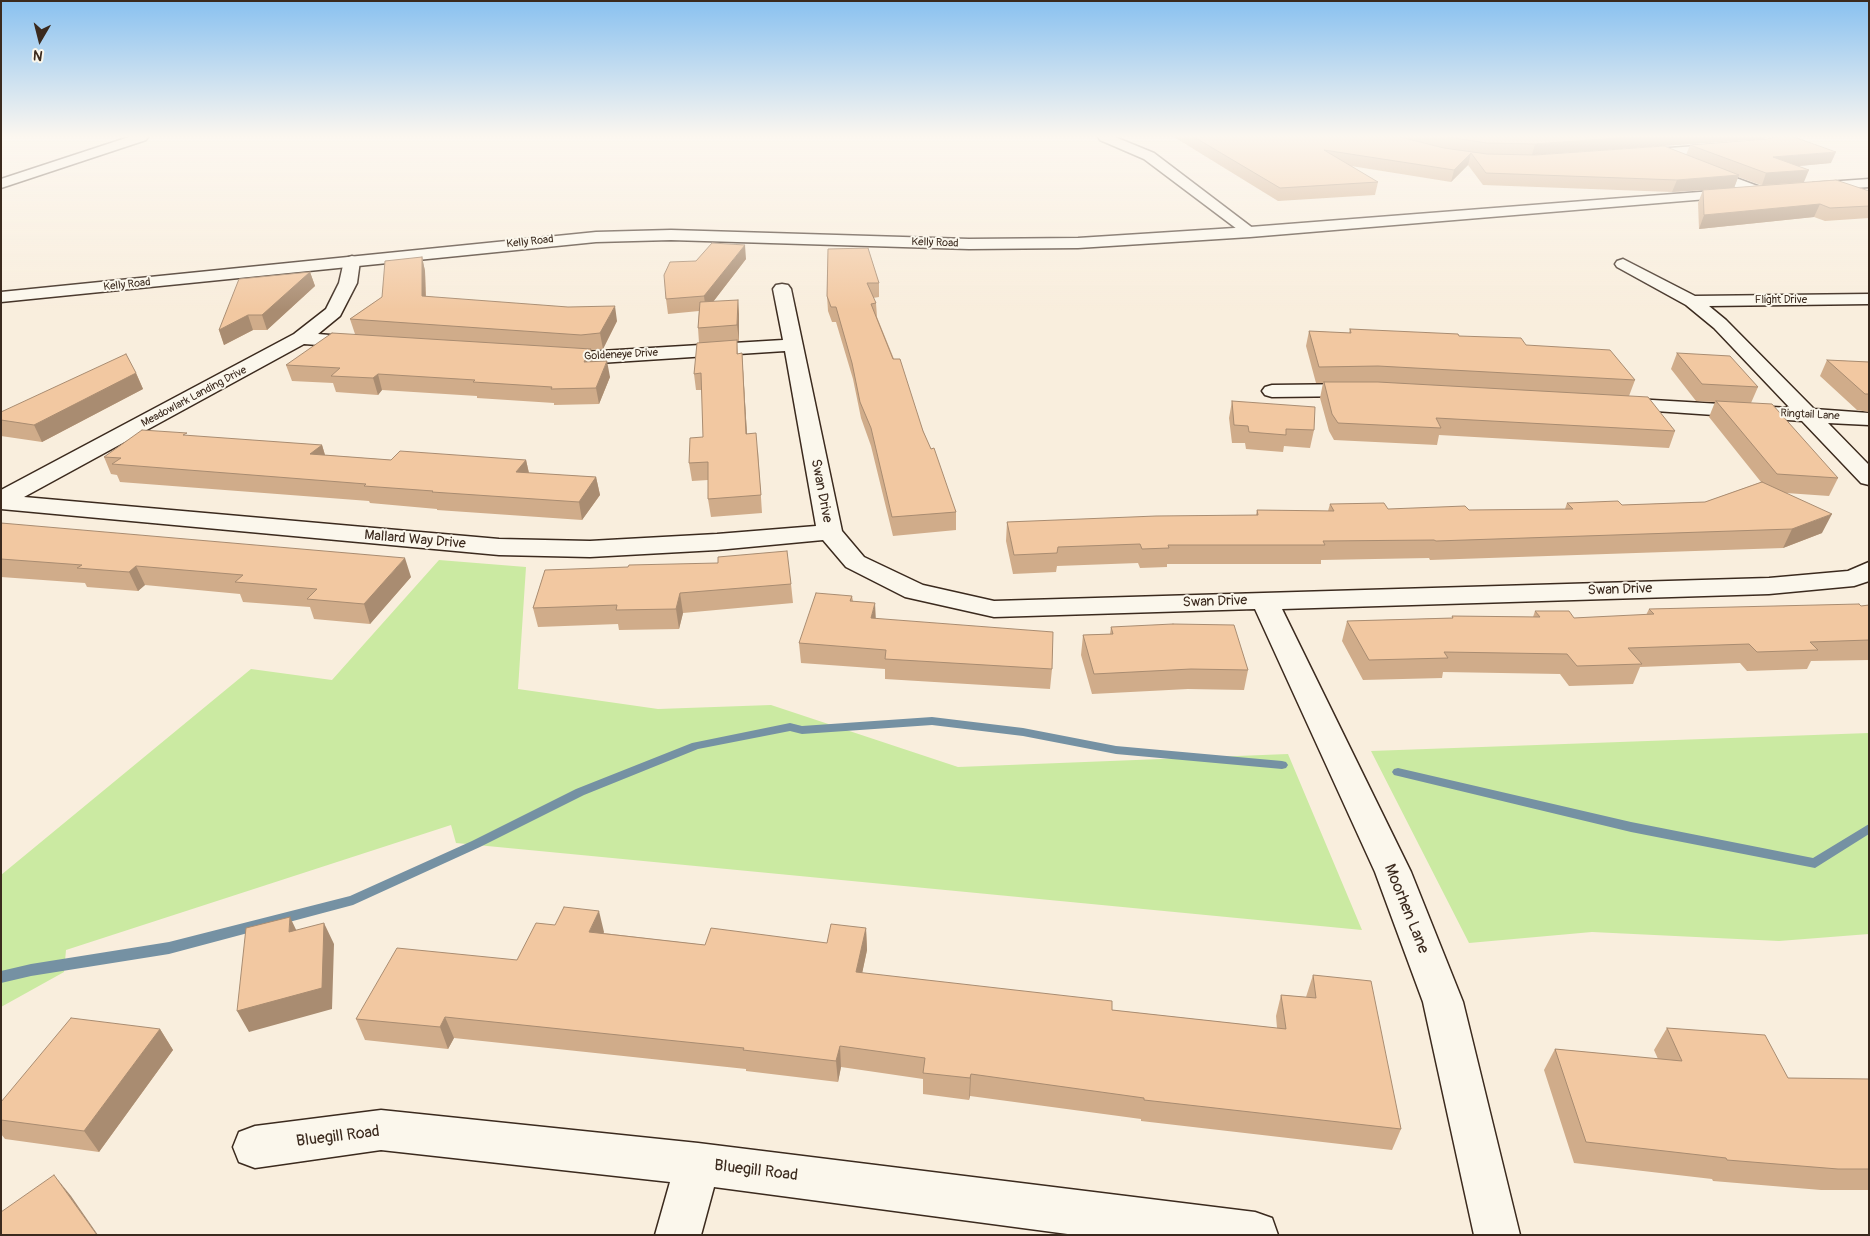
<!DOCTYPE html>
<style>
body{margin:0}
#map{position:relative;width:1870px;height:1236px;overflow:hidden;background:#f9eedd;font-family:Pangolin,sans-serif}
canvas{display:block}
.frame{position:absolute;inset:0;border:2px solid #3b2a1e;pointer-events:none}
.north{position:absolute;left:15px;top:15px;width:50px;height:50px;-webkit-text-stroke:4px #fbf7ec;paint-order:stroke;rotate:188deg;font-size:14px;font-weight:700;line-height:20px;text-align:center;color:#3b2a1e}
.north::after{content:'';display:block;margin:auto;width:18px;height:22px;background:#3b2a1e;clip-path:polygon(50% 0,100% 100%,50% 72%,0 100%)}
</style>
<div id="map">
<canvas width="1870" height="1236"></canvas>
<div class="frame"></div>
<div class="north">N</div>
</div>
<script>
const context = document.querySelector('canvas').getContext('2d');
context.lineJoin = 'round';
function paint(path, color) { context.fillStyle = color; context.fill(path, 'evenodd'); }
const toPath = rows => new Path2D(rows.map(r => 'M' + r).join(''));
function strokePath(path, color, width, dash) { context.strokeStyle = color; context.lineWidth = width; context.lineCap = dash ? 'butt' : 'round'; context.setLineDash(dash || []); context.stroke(path); }
function write(font, color, halo, rows, align = 'center') {
  context.font = font + ' Pangolin,sans-serif'; context.lineWidth = 4; context.setLineDash([]); context.textBaseline = 'middle'; context.strokeStyle = halo; context.fillStyle = color; for (const [text, x, y, turn = 0] of rows) {
    context.save(); context.translate(x, y); context.rotate((+turn || 0) * Math.PI / 180); context.textAlign = isNaN(turn) ? turn : align; if (halo) context.strokeText(text, 0, 0); context.fillText(text, 0, 0); context.restore();
  }
}
const green = toPath([
 [439,560,526,567,518,689,658,709,771,705,958,767,1288,754,1362,930,456,843,451,825,66,950,64,972,1,1007,1,875,251,669,332,680],
 [1869,733,1869,934,1779,941,1592,932,1469,943,1371,751]
]);
const stream = toPath([
 [932,717,1023,728,1116,746,1282,761,1286,762,1288,765,1286,768,1282,769,1116,754,1023,736,932,725,802,734,790,731,698,749,584,795,480,847,353,905,169,954,31,976,1,983,1,971,31,964,169,942,350,896,472,841,576,789,692,743,790,723,802,726,932,717],
 [1398,768,1631,822,1813,858,1869,824,1869,834,1815,868,1631,832,1394,775,1392,772,1394,769,1398,768]
]);
const minor = toPath([
 [1098,137,1115,137,1154,153,1258,232,1255,235,1245,235,1144,159,1100,140,1098,137],
 [1725,144,1730,145,1731,148,1730,151,1641,158,1634,154,1641,150,1725,144],
 [1701,165,1763,188,1765,191,1763,194,1753,194,1696,172,1694,169,1701,165],
 [352,256,358,258,360,261,357,283,340,316,318,334,366,338,368,342,366,346,359,348,304,344,24,497,499,539,590,541,717,534,816,526,785,351,584,364,556,362,549,360,546,356,549,352,556,350,584,352,783,340,773,289,776,285,782,284,788,285,791,289,842,531,864,557,923,585,994,601,1769,578,1848,571,1869,562,1869,581,1854,586,1769,594,1282,609,1411,872,1463,1002,1520,1235,1474,1235,1423,1002,1375,872,1255,609,994,617,905,597,846,567,823,540,717,550,590,557,499,555,1,509,1,490,294,334,326,309,339,283,344,261,346,258,352,256],
 [1623,259,1695,296,1869,294,1869,304,1709,306,1726,320,1814,409,1869,413,1869,425,1828,423,1869,465,1869,485,1861,483,1802,421,1611,408,1608,404,1611,400,1618,398,1790,408,1714,328,1686,305,1617,267,1615,264,1617,261,1623,259],
 [1358,384,1365,386,1368,390,1365,394,1358,396,1272,397,1265,395,1262,391,1265,387,1272,385,1358,384],
 [381,1110,698,1143,1255,1212,1272,1218,1278,1235,1075,1235,714,1187,701,1235,655,1235,670,1182,381,1150,255,1168,239,1162,233,1147,239,1132,255,1126,381,1110]
]);
const tertiary = toPath([
 [1869,179,1869,187,1813,191,1806,187,1813,183,1869,179],
 [1738,189,1743,190,1745,193,1743,196,1250,237,1078,248,969,249,671,240,596,242,1,302,1,292,596,232,671,230,969,239,1078,238,1250,227,1738,189]
]);
const secondary = toPath([
 [129,137,148,137,146,140,1,188,1,179,129,137]
]);
const wall = toPath([
 [1174,137,1769,137,1762,139,1533,155,1686,155,1690,145,1831,163,1799,166,1804,182,1869,191,1869,218,1825,221,1814,217,1699,229,1698,203,1703,190,1672,192,1483,185,1468,165,1451,182,1351,166,1378,182,1375,195,1278,201],
 [1738,177,1761,185,1734,188],
 [828,249,879,283,879,297,873,298,876,303,877,317,956,512,956,530,893,536,871,446,861,418,853,379,836,322,832,322,828,311,827,296],
 [422,257,425,271,426,296,617,321,603,349,591,350,593,362,610,377,599,404,554,405,554,403,477,398,477,396,382,390,378,395,336,392,333,383,292,381,286,365,355,334,350,319,382,297],
 [746,259,713,302,738,300,739,315,739,341,737,341,738,354,742,353,747,434,758,451,762,513,711,517,708,499,708,480,692,481,689,463,703,437,702,390,696,390,694,374,699,343,698,328,699,311,668,314,666,299,696,261],
 [310,272,315,286,267,330,253,330,224,345,219,330],
 [1350,329,1459,336,1526,345,1635,380,1629,396,1675,431,1669,448,1439,435,1437,445,1334,440,1329,431,1320,398,1323,383,1316,383,1306,346,1309,331,1349,333],
 [1677,353,1758,387,1751,403,1838,478,1829,496,1786,493,1822,533,1783,548,1430,560,1429,558,1321,560,1321,564,1167,564,1167,567,1140,568,1138,563,1057,566,1056,572,1013,574,1006,541,1007,522,1256,515,1257,510,1328,511,1330,504,1388,509,1469,510,1565,509,1567,503,1622,505,1705,502,1761,482,1709,417,1715,402,1696,401,1671,369],
 [1827,360,1869,362,1869,412,1857,410,1820,376],
 [136,373,143,389,42,442,1,436,1,420],
 [1232,401,1314,430,1310,448,1284,446,1283,452,1246,449,1245,443,1232,443,1229,418],
 [188,436,322,445,325,455,391,460,526,460,529,473,596,477,600,495,582,520,437,510,437,509,370,503,369,501,120,482,117,475,111,474,104,457],
 [1,523,411,577,370,624,314,619,310,607,243,602,240,594,145,585,138,591,87,587,85,583,1,577],
 [545,570,791,584,793,603,683,613,679,629,619,630,618,624,538,627,533,608],
 [852,596,853,601,876,619,1052,669,1050,689,885,679,885,669,801,663,799,643],
 [1869,605,1869,660,1811,661,1807,669,1747,671,1740,663,1640,667,1633,684,1569,686,1560,674,1443,672,1442,678,1363,680,1342,641,1347,621,1452,618,1452,616,1533,617,1535,611,1574,618,1646,615,1649,609,1861,606],
 [1111,627,1248,670,1244,690,1188,689,1092,694,1081,655,1083,635,1110,634],
 [866,928,867,950,862,973,1112,1010,1277,1028,1276,1016,1281,995,1306,997,1313,975,1401,1129,1392,1150,1141,1121,1141,1119,970,1096,969,1100,923,1094,923,1079,841,1067,838,1082,746,1071,746,1069,454,1038,448,1049,365,1040,356,1019,517,960,604,932,603,933,705,945,827,943],
 [1667,1028,1788,1078,1869,1079,1869,1190,1821,1190,1713,1181,1712,1179,1574,1163,1544,1070,1555,1049,1658,1059,1654,1050],
 [160,1029,173,1050,99,1152,5,1139,1,1134,1,1102]
]);
const shadedWall = toPath([
 [1630,137,1769,137,1762,139,1532,155,1535,144],
 [1836,152,1831,163,1768,169,1773,157],
 [1471,153,1468,165,1451,182,1454,170],
 [1809,170,1804,182,1762,185,1766,173],
 [1739,175,1734,188,1672,192,1677,180],
 [1820,204,1814,217,1699,229,1704,215],
 [745,245,746,259,706,311,704,296],
 [422,257,425,271,426,311,422,296],
 [310,272,315,286,267,330,262,315],
 [738,300,739,315,739,341,737,325],
 [615,306,617,321,603,349,600,333],
 [248,315,253,330,224,345,219,330],
 [591,349,594,365,584,362],
 [742,353,743,369,748,451,746,434],
 [607,361,610,377,599,404,596,388],
 [136,373,143,389,42,442,34,425],
 [378,374,382,390,378,395,373,378],
 [322,445,327,462,310,454],
 [526,460,530,478,516,472],
 [596,477,600,495,582,520,579,502],
 [1832,514,1822,533,1783,548,1792,529],
 [405,558,411,577,370,624,364,604],
 [136,566,145,585,138,591,129,572],
 [680,593,683,613,679,629,676,609],
 [875,603,876,622,871,618],
 [599,911,604,932,595,953,589,932],
 [290,917,300,938,289,932],
 [324,923,334,944,332,1009,249,1032,237,1011],
 [866,928,867,950,858,993,856,972],
 [445,1017,454,1038,448,1049,440,1027],
 [160,1029,173,1050,99,1152,84,1131],
 [840,1046,841,1067,838,1082,836,1061],
 [971,1074,970,1096,969,1100,970,1078],
 [54,1175,71,1196,98,1235,97,1235]
]);
const building = toPath([
 [1194,137,1400,137,1444,148,1487,154,1535,155,1664,146,1739,175,1677,180,1486,173,1471,153,1454,170,1324,150,1378,182,1280,188,1194,137],
 [1448,137,1630,137,1535,144,1487,143,1448,137],
 [1775,137,1794,137,1836,152,1773,157,1809,170,1766,173,1690,145,1767,139,1775,137],
 [1836,180,1869,191,1869,206,1830,208,1820,204,1704,215,1703,190,1836,180],
 [712,243,745,245,704,296,666,299,664,275,670,262,696,261,712,243],
 [868,248,879,283,867,283,876,303,871,304,893,359,900,359,923,431,931,449,934,448,956,512,892,517,871,428,860,402,852,363,836,307,831,307,827,296,828,249,868,248],
 [422,257,422,296,568,307,615,306,600,333,581,335,350,319,382,297,385,261,422,257],
 [310,272,262,315,248,315,219,330,239,279,310,272],
 [738,300,737,325,698,328,700,302,738,300],
 [1350,329,1458,334,1459,336,1521,338,1526,345,1610,350,1635,380,1378,366,1319,367,1309,331,1351,333,1350,329],
 [332,333,591,349,584,362,607,361,596,388,551,389,552,387,473,382,475,380,378,374,373,378,331,376,340,368,286,365,332,333],
 [737,340,737,354,742,353,746,434,756,433,761,495,708,499,708,462,689,463,690,438,703,437,701,373,694,374,697,343,737,340],
 [1677,353,1730,356,1758,387,1702,384,1677,353],
 [126,354,136,373,34,425,1,420,1,412,126,354],
 [1827,360,1869,362,1869,394,1865,394,1827,360],
 [1324,382,1378,382,1648,397,1675,431,1436,418,1441,428,1338,423,1332,414,1324,382],
 [1232,401,1315,407,1314,430,1286,429,1286,435,1249,432,1248,426,1234,425,1232,401],
 [1716,401,1772,404,1838,478,1777,474,1716,401],
 [142,430,187,433,183,435,322,445,310,454,391,460,400,451,526,460,516,472,596,477,579,502,432,492,433,491,364,486,366,484,112,464,121,458,104,457,142,430],
 [1762,482,1832,514,1792,529,1436,541,1434,540,1323,541,1325,545,1168,545,1169,548,1142,549,1140,544,1058,547,1057,553,1014,555,1007,522,1156,516,1258,515,1257,510,1334,511,1330,504,1384,503,1388,509,1465,506,1469,510,1573,509,1567,503,1618,501,1622,505,1705,502,1762,482],
 [1,523,405,558,364,604,307,599,317,589,235,582,243,575,136,566,129,572,77,568,82,565,1,559,1,523],
 [787,551,791,584,680,593,676,609,616,610,617,605,533,608,545,570,628,567,629,565,718,563,718,557,787,551],
 [816,593,852,596,850,601,875,603,871,618,1053,632,1052,669,885,659,886,650,799,643,816,593],
 [1859,604,1861,606,1869,605,1869,640,1810,642,1818,650,1757,652,1749,644,1628,648,1642,664,1577,666,1567,654,1444,652,1448,658,1369,660,1347,621,1453,618,1452,616,1540,617,1535,611,1569,611,1574,618,1593,617,1654,614,1649,609,1859,604],
 [1173,624,1234,625,1248,670,1191,669,1094,674,1083,635,1113,634,1111,627,1173,624],
 [564,907,599,911,589,932,705,945,711,928,827,943,831,924,866,928,856,972,1112,1001,1112,1010,1286,1029,1281,995,1316,998,1313,975,1371,981,1401,1129,1144,1100,1144,1098,971,1074,970,1078,923,1073,925,1058,840,1046,836,1061,743,1050,744,1048,445,1017,440,1027,356,1019,397,948,517,960,536,923,555,925,564,907],
 [290,917,289,932,324,923,322,988,237,1011,246,928,290,917],
 [71,1018,160,1029,84,1131,1,1120,1,1102,71,1018],
 [1667,1028,1765,1035,1788,1078,1869,1079,1869,1169,1838,1169,1727,1160,1726,1158,1586,1142,1555,1049,1682,1061,1667,1028],
 [54,1175,97,1235,1,1235,1,1212,54,1175]
]);
const farStreetnames = [
 ["Kelly Road",530,242,-6],
 ["Kelly Road",935,243,2],
 ["Kelly Road",127,285,-6],
 ["Flight Drive",1781,300],
 ["Goldeneye Drive",621,355,-3],
 ["Meadowlark Landing Drive",194,397,-28],
 ["Ringtail Lane",1810,415,3]
];
const streetNames = [
 ["Swan Drive",821,491,79],
 ["Mallard Way Drive",415,540,5],
 ["Swan Drive",1620,590,-2],
 ["Swan Drive",1215,602,-2]
];
const nearStreetnames = [
 ["Moorhen Lane",1406,909,68],
 ["Bluegill Road",338,1137,-7],
 ["Bluegill Road",756,1171,7]
];
paint(green, '#cbeaa2');
paint(stream, '#7591a3');
strokePath(minor, '#3b2a1e', 3);
strokePath(tertiary, '#3b2a1e', 3);
strokePath(secondary, '#3b2a1e', 3);
paint(minor, '#fbf7ec');
paint(tertiary, '#fbf7ec');
paint(secondary, '#fbf7ec');
paint(wall, '#d0ac8a');
paint(shadedWall, '#a98c71');
paint(building, '#f2c8a1');
strokePath(building, '#a98c71', 1);
const sky = context.createLinearGradient(0, 0, 0, 310);
sky.addColorStop(0, '#89c1f0');
sky.addColorStop(0.44, '#fcf7f0');
sky.addColorStop(1, '#fcf7f000');
context.fillStyle = sky;
context.fillRect(0, 0, 1870, 310);
write('11px', '#3b2a1e', '#fbf7ec', farStreetnames);
write('14px', '#3b2a1e', '#fbf7ec', streetNames);
write('16px', '#3b2a1e', '#fbf7ec', nearStreetnames);
</script>
